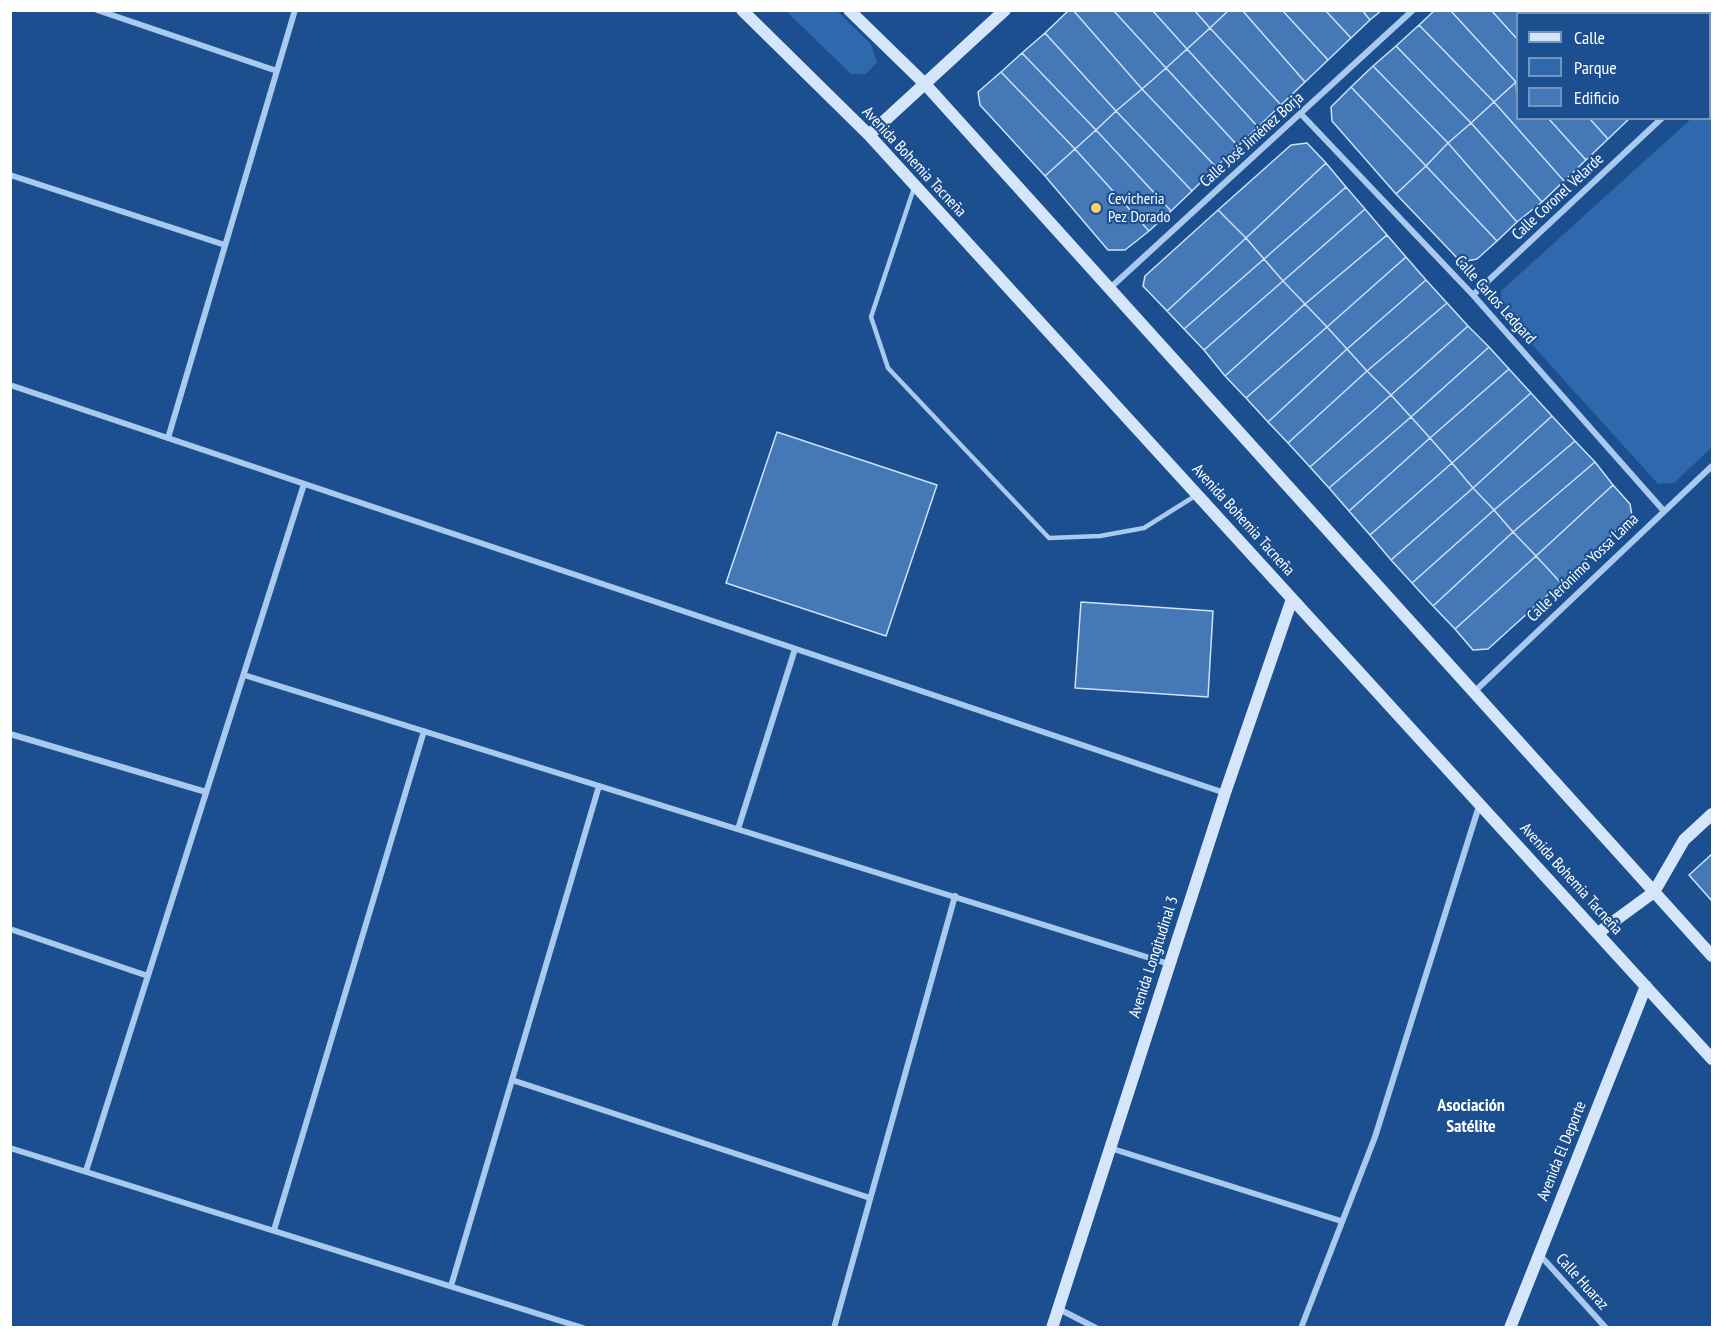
<!DOCTYPE html>
<meta charset="utf-8">
<style>
body{margin:0}
#map{position:relative;width:1723px;height:1338px;overflow:hidden;background:#1b4f8f;font-family:"PT Sans Narrow",sans-serif}
canvas{display:block}
.frame{position:absolute;inset:0;border:12px solid #fff;pointer-events:none}
.legend{position:absolute;left:1516px;top:12px;width:195px;height:108px;box-sizing:border-box;background:#1b4f8f;border:2px solid #7695bc;margin:0;padding:8px 10px;list-style:none;font-size:18px;color:#fff}
.legend li{display:flex;align-items:center;gap:12px;height:30px}
.legend b{width:30px;border:2px solid #7695bc}
</style>
<div id="map">
<canvas width="1723" height="1338"></canvas>
<div class="frame"></div>
<ul class="legend">
<li><b style="height:8px;background:#d6e6fa"></b>Calle</li>
<li><b style="height:16px;background:#2e69ad"></b>Parque</li>
<li><b style="height:16px;background:#4478b7"></b>Edificio</li>
</ul>
</div>
<script>
const context = document.querySelector('canvas').getContext('2d');
context.lineJoin = 'round';
function paint(path, color) { context.fillStyle = color; context.fill(path, 'evenodd'); }
const toPath = rows => new Path2D(rows.map(r => 'M' + r).join(''));
function strokePath(path, color, width, dash) { context.strokeStyle = color; context.lineWidth = width; context.lineCap = dash ? 'butt' : 'round'; context.setLineDash(dash || []); context.stroke(path); }
function write(font, color, halo, rows, align = 'center') {
  context.font = font + ' "PT Sans Narrow",sans-serif'; context.lineWidth = 4.5; context.setLineDash([]); context.textBaseline = 'middle'; context.strokeStyle = halo; context.fillStyle = color; for (const [text, x, y, turn = 0] of rows) {
    context.save(); context.translate(x, y); context.rotate((+turn || 0) * Math.PI / 180); context.textAlign = isNaN(turn) ? turn : align; if (halo) context.strokeText(text, 0, 0); context.fillText(text, 0, 0); context.restore();
  }
}
const green = toPath([
 [786,11,837,11,871,44,877,62,866,74,851,74],
 [1712,99,1712,447,1674,483,1658,484,1501,310,1501,291,1691,119,1710,118,1710,102]
]);
const building = toPath([
 [1069,10,1073,10,1142,89,1116,111,1045,33,1069,10],
 [1073,10,1113,10,1166,68,1142,89,1073,10],
 [1113,10,1152,10,1187,49,1166,68,1113,10],
 [1152,10,1194,10,1210,28,1187,49,1152,10],
 [1194,10,1229,10,1210,28,1194,10],
 [1229,10,1242,10,1305,82,1281,105,1210,28,1229,10],
 [1242,10,1282,10,1328,60,1305,82,1242,10],
 [1282,10,1325,10,1351,38,1328,60,1282,10],
 [1325,10,1362,10,1370,20,1351,38,1325,10],
 [1362,10,1382,10,1370,20,1362,10],
 [1435,10,1450,10,1516,82,1494,102,1419,25,1435,10],
 [1450,10,1491,10,1518,40,1518,81,1516,82,1450,10],
 [1491,10,1534,10,1536,14,1518,14,1518,40,1491,10],
 [1534,10,1573,10,1576,14,1536,14,1534,10],
 [1573,10,1594,10,1590,14,1576,14,1573,10],
 [1594,10,1615,10,1618,14,1590,14,1594,10],
 [1615,10,1659,10,1662,14,1618,14,1615,10],
 [1659,10,1702,10,1705,14,1662,14,1659,10],
 [1702,10,1712,10,1712,22,1710,14,1702,10],
 [1710,19,1712,22,1712,45,1710,48,1710,19],
 [1419,25,1494,102,1471,123,1396,46,1419,25],
 [1210,28,1281,105,1258,127,1187,49,1210,28],
 [1045,33,1116,111,1096,130,1022,53,1045,33],
 [1396,46,1471,123,1448,143,1373,66,1396,46],
 [1187,49,1258,127,1238,146,1166,68,1187,49],
 [1022,53,1096,130,1075,149,1001,72,1022,53],
 [1373,66,1448,143,1426,166,1351,87,1373,66],
 [1166,68,1238,146,1216,167,1142,89,1166,68],
 [1001,72,1075,149,1045,176,980,105,978,92,1001,72],
 [1516,82,1518,118,1548,118,1586,160,1564,181,1494,102,1516,82],
 [1351,87,1426,166,1396,194,1332,121,1331,107,1351,87],
 [1142,89,1216,167,1192,191,1116,111,1142,89],
 [1494,102,1564,181,1542,202,1471,123,1494,102],
 [1116,111,1192,191,1171,211,1096,130,1116,111],
 [1548,118,1589,118,1608,139,1586,160,1548,118],
 [1589,118,1630,118,1608,139,1589,118],
 [1471,123,1542,202,1517,222,1448,143,1471,123],
 [1096,130,1171,211,1149,231,1075,149,1096,130],
 [1307,143,1326,163,1246,238,1218,210,1291,145,1307,143],
 [1448,143,1517,222,1497,241,1426,166,1448,143],
 [1075,149,1149,231,1125,250,1108,250,1045,176,1075,149],
 [1326,163,1346,187,1264,259,1246,238,1326,163],
 [1426,166,1497,241,1477,259,1461,262,1396,194,1426,166],
 [1346,187,1365,209,1283,281,1264,259,1346,187],
 [1365,209,1387,235,1305,304,1283,281,1365,209],
 [1218,210,1246,238,1167,311,1143,286,1145,276,1218,210],
 [1387,235,1406,257,1327,327,1305,304,1387,235],
 [1246,238,1264,259,1184,329,1167,311,1246,238],
 [1406,257,1426,280,1347,349,1327,327,1406,257],
 [1264,259,1283,281,1204,350,1184,329,1264,259],
 [1426,280,1447,303,1367,371,1347,349,1426,280],
 [1283,281,1305,304,1225,376,1204,350,1283,281],
 [1447,303,1468,326,1391,395,1367,371,1447,303],
 [1305,304,1327,327,1246,398,1225,376,1305,304],
 [1468,326,1489,347,1411,417,1391,395,1468,326],
 [1327,327,1347,349,1268,422,1246,398,1327,327],
 [1489,347,1509,369,1430,438,1411,417,1489,347],
 [1347,349,1367,371,1288,443,1268,422,1347,349],
 [1509,369,1531,393,1452,463,1430,438,1509,369],
 [1367,371,1391,395,1310,467,1288,443,1367,371],
 [1531,393,1552,416,1473,488,1452,463,1531,393],
 [1391,395,1411,417,1329,488,1310,467,1391,395],
 [1552,416,1575,441,1494,510,1473,488,1552,416],
 [1411,417,1430,438,1349,511,1329,488,1411,417],
 [777,432,937,485,886,636,726,583,777,432],
 [1430,438,1452,463,1370,535,1349,511,1430,438],
 [1575,441,1595,462,1513,532,1494,510,1575,441],
 [1595,462,1613,485,1536,556,1513,532,1595,462],
 [1452,463,1473,488,1391,560,1370,535,1452,463],
 [1613,485,1630,504,1632,516,1561,583,1536,556,1613,485],
 [1473,488,1494,510,1412,583,1391,560,1473,488],
 [1494,510,1513,532,1433,606,1412,583,1494,510],
 [1513,532,1536,556,1455,629,1433,606,1513,532],
 [1536,556,1561,583,1488,649,1473,650,1455,629,1536,556],
 [1081,602,1213,611,1208,697,1075,688,1081,602],
 [1712,854,1712,901,1689,875,1712,854]
]);
const lane = toPath([
 [914,188,871,317,888,368,1049,538,1100,536,1144,528,1195,496]
]);
const street = toPath([
 [97,10,277,71],
 [1710,74,1712,71],
 [1301,114,1473,295,1663,510],
 [10,175,225,245],
 [1109,289,1413,10],
 [1473,295,1662,118],
 [10,385,1225,793],
 [168,438,295,10],
 [244,675,1169,964],
 [1474,692,1712,466],
 [10,734,206,792],
 [738,829,795,649],
 [10,929,148,976],
 [512,1080,870,1198],
 [10,1148,583,1328],
 [1110,1148,1341,1221],
 [86,1171,304,484],
 [274,1230,424,731],
 [1539,1254,1606,1328],
 [451,1286,599,786],
 [1059,1309,1096,1328],
 [834,1328,955,896],
 [1301,1328,1375,1137,1479,806]
]);
const secondary = toPath([
 [742,10,869,135,1712,1059],
 [849,10,925,84,1712,956],
 [869,135,1005,10],
 [1598,933,1654,892,1684,840,1712,814],
 [1052,1328,1225,793,1292,599],
 [1510,1328,1646,986]
]);
const markers = [
 [1096,208,6,"#ffd166"]
];
const streetNames = [
 ["Calle José Jiménez Borja",1252,140,-42],
 ["Avenida Bohemia Tacneña",914,162,47],
 ["Calle Coronel Velarde",1558,197,-43],
 ["Calle Carlos Ledgard",1495,300,48],
 ["Avenida Bohemia Tacneña",1243,520,48],
 ["Calle Jerónimo Yossa Lama",1583,568,-44],
 ["Avenida Bohemia Tacneña",1571,879,48],
 ["Avenida Longitudinal 3",1154,957,-72],
 ["Avenida El Deporte",1562,1151,-68],
 ["Calle Huaraz",1582,1282,48]
];
const poiNames = [
 ["Cevicheria",1108,199],
 ["Pez Dorado",1108,217]
];
const neighbourhoodNames = [
 ["Asociación",1471,1106],
 ["Satélite",1471,1127]
];
paint(green, '#2e69ad');
paint(building, '#4478b7');
strokePath(building, '#cfe3fa', 1.5);
strokePath(lane, '#a9c9ee', 4.5);
strokePath(street, '#a9c9ee', 6);
strokePath(secondary, '#d6e6fa', 12);
for (const [x, y, r, color] of markers) { const dot = new Path2D(); dot.arc(x, y, r, 0, 2 * Math.PI); context.fillStyle = color; context.fill(dot); strokePath(dot, '#1b4f8f', 2); }
write('16px', '#fff', '#1b4f8f', streetNames);
write('16px', '#fff', '#1b4f8f', poiNames, 'left');
write('bold 18px', '#fff', '#1b4f8f', neighbourhoodNames);
</script>
